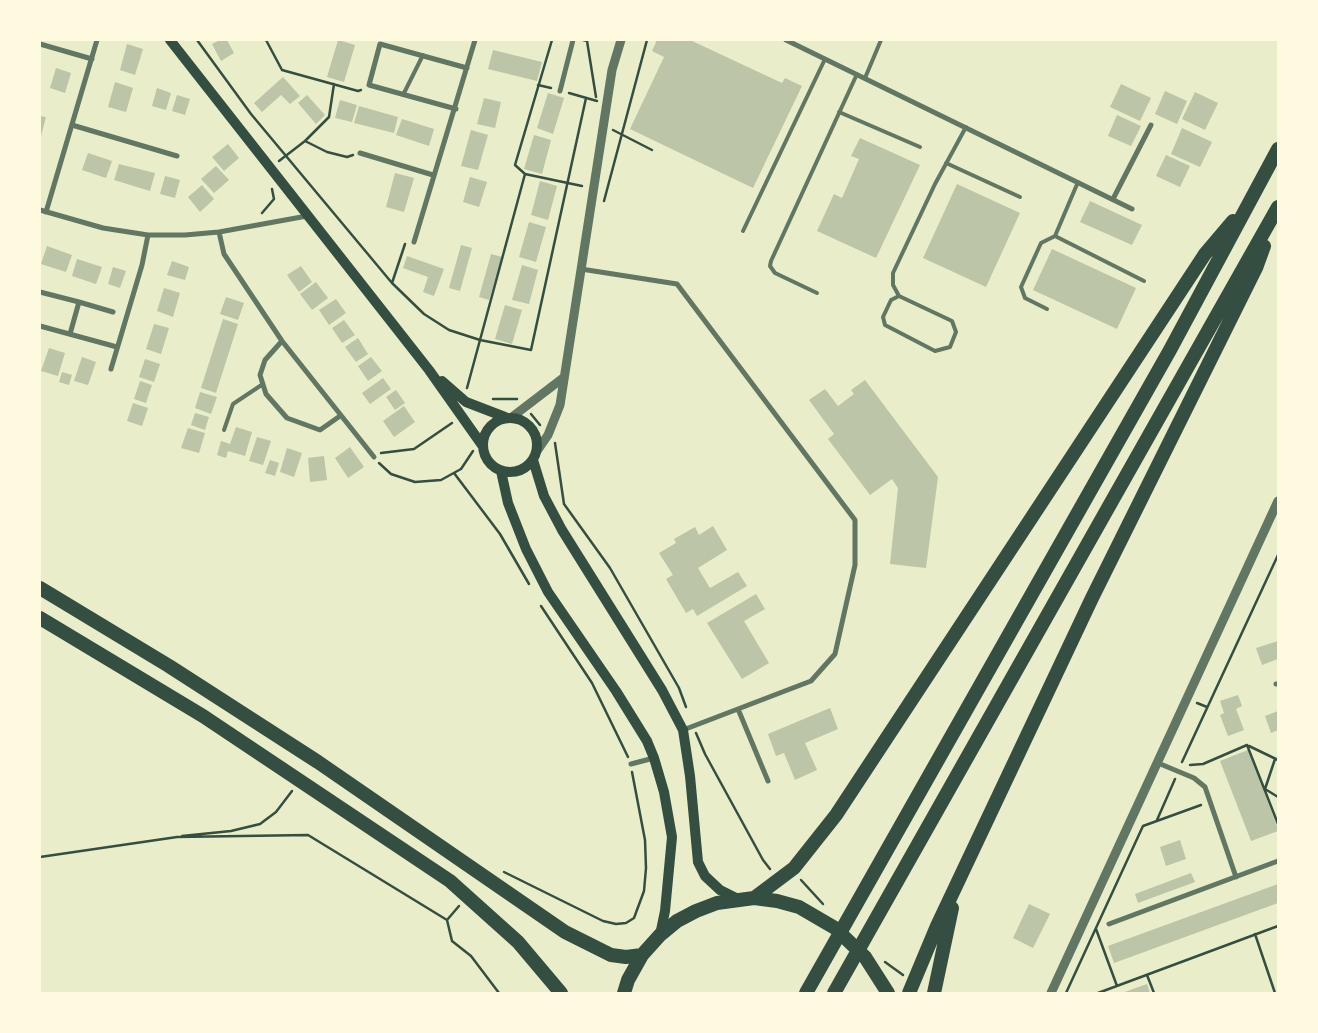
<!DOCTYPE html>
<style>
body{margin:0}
#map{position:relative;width:1318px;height:1033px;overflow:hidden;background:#e9edc9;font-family:Raleway,sans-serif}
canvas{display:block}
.frame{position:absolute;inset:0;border:41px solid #fefae0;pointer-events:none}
</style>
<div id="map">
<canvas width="1318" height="1033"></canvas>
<div class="frame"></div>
</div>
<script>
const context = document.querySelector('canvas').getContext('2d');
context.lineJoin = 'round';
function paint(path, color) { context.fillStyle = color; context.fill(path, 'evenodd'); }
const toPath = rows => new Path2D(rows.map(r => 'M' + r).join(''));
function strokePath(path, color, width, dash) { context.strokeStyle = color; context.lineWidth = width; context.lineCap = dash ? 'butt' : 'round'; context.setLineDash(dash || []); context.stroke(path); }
const building = toPath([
 [220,40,227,40,234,53,221,61,212,44],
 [338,40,355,45,344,82,327,77],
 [657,40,690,40,782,83,785,78,802,86,753,188,630,129,664,57,652,51],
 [127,44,143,49,135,75,120,70],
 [493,50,542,62,537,81,488,69],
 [56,68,71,73,65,93,50,88],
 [283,77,300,96,290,104,281,95,262,112,254,103],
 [115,82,133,88,126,112,108,107],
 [1121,84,1151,98,1140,121,1110,107],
 [157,88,171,93,166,110,152,106],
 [1165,91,1187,101,1177,124,1155,114],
 [1195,92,1218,103,1205,130,1182,119],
 [548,93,564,98,553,134,537,128],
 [177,95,190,99,185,115,172,111],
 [307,95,325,115,316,124,298,103],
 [484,98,501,102,495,128,477,124],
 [340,100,357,105,352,122,335,118],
 [359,106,398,117,394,133,354,123],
 [1117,115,1141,126,1131,146,1108,136],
 [40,116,46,117,41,136,40,136],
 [402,119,434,129,429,146,396,135],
 [1182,128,1212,142,1200,167,1171,154],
 [471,130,488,135,478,170,461,166],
 [534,135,551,140,542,174,524,169],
 [860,138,920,165,876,258,817,231,834,194,842,198,859,159,851,156],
 [228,144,239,158,224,171,212,157],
 [88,153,112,161,106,178,82,170],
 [1166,155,1190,166,1180,187,1156,176],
 [119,164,155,173,150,191,114,180],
 [216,166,229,180,214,193,201,179],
 [395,173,414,178,404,212,386,207],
 [165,176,180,180,175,198,160,194],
 [470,177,487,182,479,207,463,202],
 [540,181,557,186,548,220,531,215],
 [957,184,1020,213,986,287,923,258],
 [202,185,214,199,200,212,188,197],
 [1090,201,1142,225,1132,245,1080,222],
 [529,222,546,227,536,262,519,257],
 [461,245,472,248,460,291,449,288],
 [47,246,72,255,66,272,41,264],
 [1052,249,1136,288,1117,329,1033,290],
 [491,254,502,257,489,300,479,297],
 [407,256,444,269,434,296,423,292,428,277,403,268],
 [77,259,102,267,96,284,72,276],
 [172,261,189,267,185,280,167,275],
 [522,265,538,270,529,304,512,300],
 [301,266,312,282,299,292,287,275],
 [113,267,126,271,120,288,108,284],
 [316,282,328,298,312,310,300,294],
 [164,288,180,293,173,317,157,311],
 [226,297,244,303,238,320,220,314],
 [336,299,346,313,329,325,319,310],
 [505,305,522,310,512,344,495,339],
 [223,319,238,324,216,393,201,388],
 [344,320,355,335,342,343,332,328],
 [154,324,169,328,161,354,146,349],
 [358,338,368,354,356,362,345,347],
 [49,348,65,353,58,376,41,371],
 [82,357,96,362,88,385,74,381],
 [371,357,382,371,368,381,358,366],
 [145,359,160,364,154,382,139,377],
 [62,372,72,375,69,385,59,382],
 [383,378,391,389,370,404,362,393],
 [865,380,938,477,926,568,890,564,898,488,892,479,870,495,828,439,834,434,809,400,825,389,838,406,854,394,851,390],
 [140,381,152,385,146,403,134,399],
 [396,390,405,403,395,410,386,397],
 [200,392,217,397,211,414,195,408],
 [133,403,148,408,142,426,127,421],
 [404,406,415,422,394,437,383,421],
 [195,413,209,417,205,430,191,425],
 [236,427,252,432,245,456,228,451,226,458,217,455,221,441,230,444],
 [188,428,205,433,199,453,181,448],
 [257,437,271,441,263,465,249,461],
 [350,447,364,467,348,478,335,458],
 [287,448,302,453,294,477,280,472],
 [324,456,327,480,310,482,308,458],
 [270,460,279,463,275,476,265,473],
 [713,526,727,550,698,568,710,588,738,572,747,586,697,616,693,609,686,613,666,579,673,575,659,553,676,543,674,539,695,527,699,535],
 [756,594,765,609,744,621,769,663,742,679,707,623],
 [1278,641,1278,659,1262,665,1256,648],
 [1238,695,1242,706,1236,709,1244,730,1228,736,1220,715,1224,713,1220,701],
 [830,708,838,729,805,743,817,770,795,780,784,753,776,756,768,734],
 [1278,711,1278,730,1271,733,1265,716],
 [1248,750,1278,829,1278,831,1251,841,1220,761],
 [1180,840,1186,859,1166,866,1160,847],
 [1191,873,1195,882,1138,903,1135,894],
 [1278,884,1278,903,1114,963,1108,946],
 [1029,904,1050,914,1033,948,1013,938],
 [1147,984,1150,993,1122,993]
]);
const path = toPath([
 [197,40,251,114,392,283,424,314,449,330,480,340,531,350,586,98],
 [266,40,282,70,358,91,361,90],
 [583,40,587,41,596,97],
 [538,85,551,88],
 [569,93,597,101],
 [613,130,652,150],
 [305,141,327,152,347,157,353,155],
 [279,161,305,141,329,117,334,84],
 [525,174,582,186],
 [604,201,647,40],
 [262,213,274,199,272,189],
 [392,283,405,244],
 [467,388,525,174,515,165,552,40],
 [493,399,517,399],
 [531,414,540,425],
 [555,443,564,504,610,568,679,688,686,707],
 [381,453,414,449,452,423],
 [379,463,391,474,415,482,441,480,461,469,473,451],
 [454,473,500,534,529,584],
 [541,606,592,683,628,757],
 [1197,703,1207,707],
 [696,733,705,754,763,860,770,869],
 [1249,746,1278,760],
 [1275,759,1265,789,1278,797],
 [1182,762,1278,555],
 [1190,765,1203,764,1247,745,1278,824],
 [1157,820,1175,779],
 [182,836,231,831,260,824,276,812,292,791],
 [176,837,308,835,447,920,459,906],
 [40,857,177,837],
 [504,872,603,921,616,924,626,923,634,918,644,891,646,868,645,840,632,772],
 [801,880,823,904],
 [447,920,452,941,471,956,499,993],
 [1096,929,1117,986],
 [1255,934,1275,993],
 [885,962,903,975],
 [1147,975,1154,993],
 [1066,993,1143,826,1201,805],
 [1098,993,1278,926]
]);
const service = toPath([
 [865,78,881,40],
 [403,95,423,55],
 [839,112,920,147],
 [946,163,1020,197],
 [1078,182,1055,236,1144,281],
 [743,231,825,59],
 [817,293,775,273,770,266,771,261,857,74],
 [899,296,952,321,956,332,950,347,935,351,885,325,883,317,891,300,899,296,893,285,893,273,935,184,966,127],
 [1047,309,1025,298,1021,287,1041,243,1055,236],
 [224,430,233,404,263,384]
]);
const minor = toPath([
 [786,40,1132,209],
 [40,44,92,59],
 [560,91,573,40],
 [456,109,369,85,380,44,467,68],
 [72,125,177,156],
 [360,153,433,175],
 [1113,199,1151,125],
 [40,210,103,228,148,235,185,235,219,232,307,216],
 [46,212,97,40],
 [219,232,224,254,282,341,374,457],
 [414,242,475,40],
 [581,269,677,284,855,520,855,565,835,654,811,681,683,730],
 [40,292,79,302,70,334],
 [79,302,113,312],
 [40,326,117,347],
 [282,341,265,360,260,375,266,394,287,418,320,430,340,416],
 [111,369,142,265,148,235],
 [1276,684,1278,684],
 [738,709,768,781],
 [1158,763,1194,778,1205,787,1236,877],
 [631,764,654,758],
 [1109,924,1278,861]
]);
const tertiary = toPath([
 [512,417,563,378],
 [537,451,548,435,560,405,612,70,621,40],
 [1051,993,1278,501]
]);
const secondary = toPath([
 [170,40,429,370,482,445],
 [442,381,466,402,505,417],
 '483 445a27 27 0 1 1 54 0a27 27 0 1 1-54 0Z',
 [533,460,544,496,562,530,662,690,683,730,690,776,698,862,705,876,720,890,738,899],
 [501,471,508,503,526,549,548,592,616,691,647,741,654,758,664,792,672,837,665,911,660,935]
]);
const trunk = toPath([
 [40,588,169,666,318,762,565,932,611,955,626,957,642,955],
 [40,618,203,716,450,881,518,942,561,993],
 [754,898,794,868,836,815,1205,254,1233,221],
 [624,993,628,980,642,955,660,935,677,921,696,911,717,903,754,898,777,901,799,907,835,928,865,957,888,993],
 [806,993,1170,350,1278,149],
 [834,993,1278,207],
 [909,993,937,926,1092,598,1256,268,1264,246],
 [934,993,952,908]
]);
paint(building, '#bcc5a7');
strokePath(path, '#344e41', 2.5);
strokePath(service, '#617663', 4);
strokePath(minor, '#617663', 5);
strokePath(tertiary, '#617663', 9);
strokePath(secondary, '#344e41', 10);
strokePath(trunk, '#344e41', 14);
</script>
